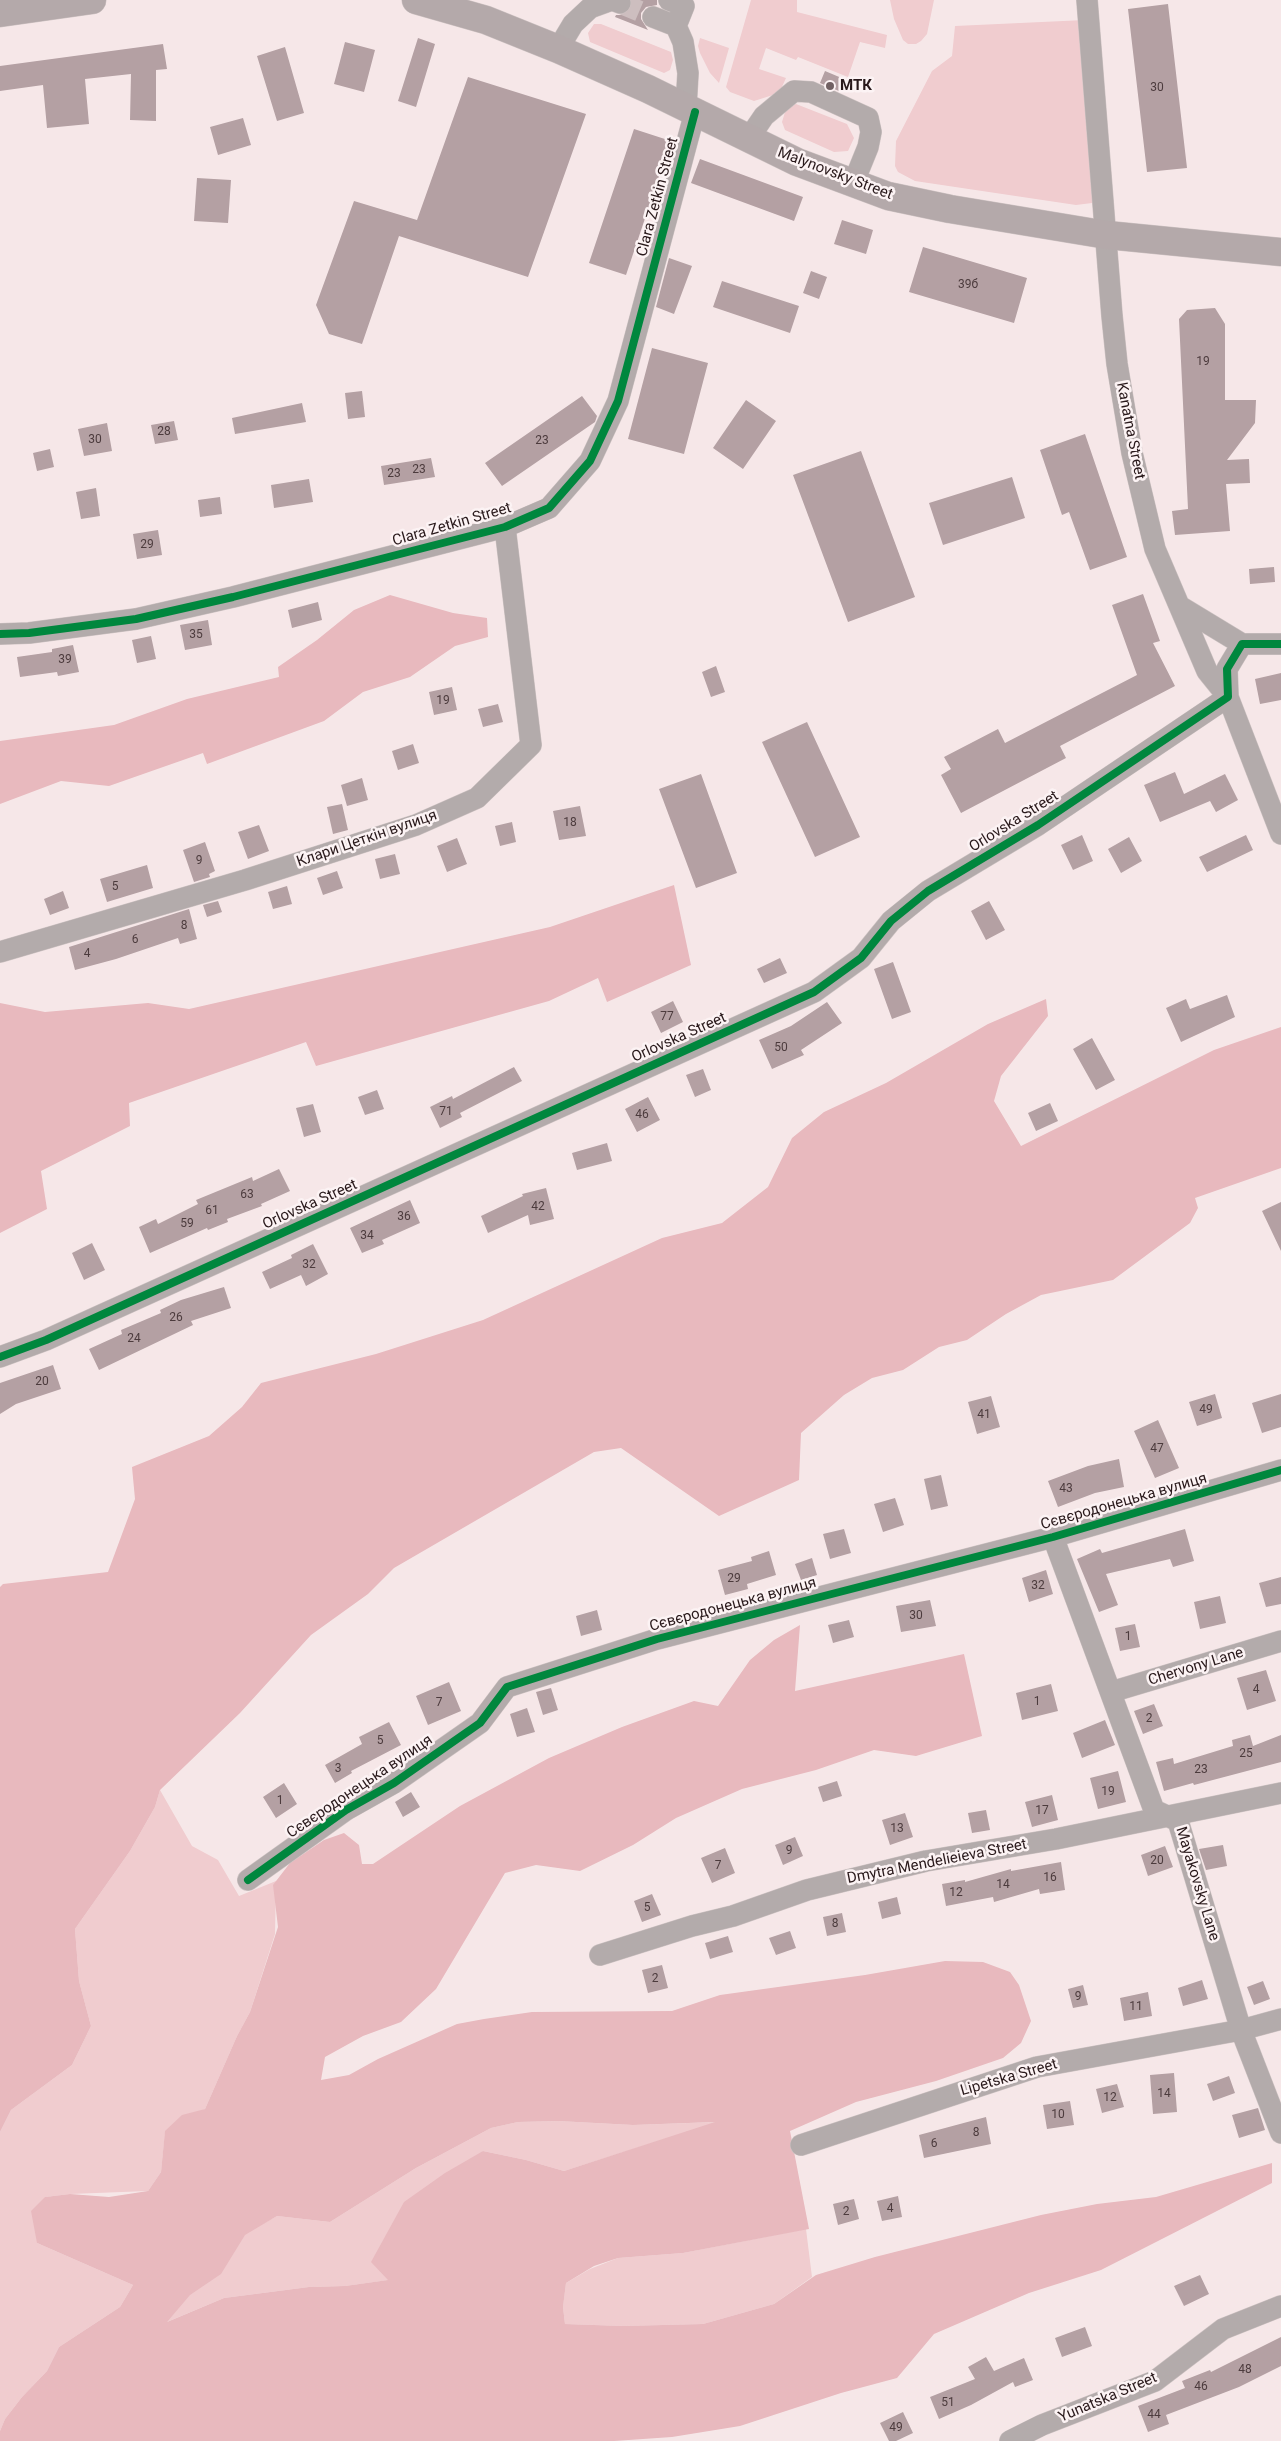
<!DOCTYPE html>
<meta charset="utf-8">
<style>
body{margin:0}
canvas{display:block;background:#f6e7e8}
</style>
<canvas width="1281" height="2441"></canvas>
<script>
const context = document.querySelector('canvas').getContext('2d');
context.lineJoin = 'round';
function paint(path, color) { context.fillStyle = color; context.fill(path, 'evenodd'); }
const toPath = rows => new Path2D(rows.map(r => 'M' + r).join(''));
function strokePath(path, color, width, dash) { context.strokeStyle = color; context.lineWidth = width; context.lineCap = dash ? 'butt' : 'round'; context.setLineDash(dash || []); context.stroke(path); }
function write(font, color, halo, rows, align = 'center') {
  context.font = font + ' Roboto,sans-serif'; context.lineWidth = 5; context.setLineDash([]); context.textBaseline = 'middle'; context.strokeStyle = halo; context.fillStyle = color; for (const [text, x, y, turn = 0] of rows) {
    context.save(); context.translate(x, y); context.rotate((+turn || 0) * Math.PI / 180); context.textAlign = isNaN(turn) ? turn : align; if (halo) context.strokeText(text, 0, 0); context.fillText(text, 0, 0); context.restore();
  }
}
const green = toPath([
 [751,0,797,0,797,12,887,35,885,48,860,42,848,77,798,57,796,60,766,48,759,69,786,78,781,89,773,95,754,101,730,92,726,87],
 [890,0,934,0,927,34,921,41,916,44,908,44,903,40,894,19],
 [1085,20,1101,195,1092,203,1076,205,915,181,898,172,895,166,896,141,932,71,952,56,955,26],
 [594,24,601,24,671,52,673,60,670,70,664,73,590,42,588,33],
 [700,38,729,48,719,83,710,73,700,53,698,46],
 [796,104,847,124,854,138,848,151,834,152,785,130,782,122,786,109],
 [160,1790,192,1846,218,1860,239,1896,276,1881,275,1934,250,2012,237,2036,205,2109,165,2133,161,2172,148,2191,70,2194,45,2197,37,2243,133,2285,120,2307,59,2347,47,2371,22,2397,5,2419,0,2431,0,2132,11,2110,72,2065,91,2026,79,1981,75,1929,130,1851,155,1807],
 [558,2121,633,2125,718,2122,564,2171,526,2160,483,2151,389,2280,345,2286,309,2287,224,2298,162,2324,240,2236,277,2216,330,2222,416,2168,491,2128,518,2122],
 [806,2229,812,2277,774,2304,703,2324,623,2326,565,2324,563,2307,566,2283,590,2269,618,2258,683,2253]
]);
const forest = toPath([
 [390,595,453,613,487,618,488,637,455,646,410,677,363,692,324,721,207,764,203,753,109,786,61,781,0,804,0,741,114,725,187,699,279,677,278,667,317,640,354,610],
 [674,885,691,965,607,1002,598,978,549,1001,316,1066,306,1042,129,1103,130,1126,41,1171,47,1209,0,1233,0,1003,45,1012,148,1003,189,1009,550,927],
 [1046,999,1048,1016,1001,1076,994,1101,1021,1146,1214,1050,1281,1027,1281,1168,1195,1198,1198,1208,1190,1223,1113,1280,1041,1295,1006,1314,967,1340,939,1347,903,1370,872,1378,844,1395,801,1433,799,1480,719,1516,621,1448,594,1452,394,1568,368,1594,311,1635,240,1713,160,1790,155,1807,130,1851,75,1929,79,1981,91,2026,72,2065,11,2110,0,2132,0,1587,3,1584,108,1572,135,1499,132,1467,209,1436,242,1407,261,1383,376,1354,483,1320,662,1238,722,1223,768,1187,792,1138,824,1112,886,1083,988,1024],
 [800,1625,795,1691,964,1654,982,1736,916,1756,874,1750,816,1770,742,1789,676,1818,633,1845,580,1871,536,1865,505,1873,436,1989,401,2022,363,2036,325,2057,321,2080,349,2075,378,2059,457,2024,484,2019,532,2012,672,2011,720,1995,865,1975,945,1961,983,1962,1010,1972,1019,1985,1031,2021,1021,2043,1003,2058,936,2081,856,2102,790,2131,809,2229,683,2253,618,2258,594,2266,566,2283,563,2307,565,2324,623,2326,703,2324,774,2304,816,2275,875,2257,1041,2215,1097,2204,1156,2197,1272,2163,1272,2183,1101,2270,1029,2293,934,2334,897,2378,841,2393,740,2426,672,2437,614,2441,0,2441,0,2431,5,2419,22,2397,47,2371,59,2347,120,2307,133,2285,37,2243,31,2211,45,2197,70,2194,109,2197,148,2191,161,2172,165,2131,182,2115,205,2109,237,2036,250,2012,278,1927,273,1885,290,1863,324,1840,344,1833,359,1845,362,1864,373,1864,460,1806,549,1758,622,1727,694,1701,718,1706,750,1660,774,1640],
 [558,2121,633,2125,715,2122,564,2171,526,2160,483,2151,445,2173,404,2202,371,2262,388,2280,345,2286,309,2287,224,2298,167,2322,190,2295,221,2274,245,2235,277,2216,330,2222,416,2168,491,2128,518,2122]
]);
const building = toPath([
 [632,0,657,0,657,5,646,7,641,13,641,19,648,30,615,17,616,15,623,15,628,12,632,7],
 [1168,4,1187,168,1147,172,1128,9],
 [418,38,435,44,416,107,398,101],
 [345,42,375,50,364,92,334,84],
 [163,44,167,69,156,70,156,121,130,120,131,74,85,79,89,124,47,128,43,85,0,91,0,66],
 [285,47,304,113,277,121,257,56],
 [825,71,844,79,839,91,820,83],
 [468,77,586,114,528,277,399,236,362,344,329,334,316,305,354,201,417,220],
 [243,118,251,145,218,155,210,127],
 [634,129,671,141,626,275,589,263],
 [700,159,803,197,794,221,691,183],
 [197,178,231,180,228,223,194,221],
 [842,220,873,230,866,254,834,244],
 [923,247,1027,278,1014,323,909,292],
 [669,258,692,266,674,314,656,307],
 [811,271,827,277,819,299,803,293],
 [722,281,799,306,790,333,713,307],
 [1215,308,1225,324,1225,400,1256,400,1255,423,1227,460,1249,459,1250,483,1226,484,1230,531,1175,535,1172,511,1188,509,1179,319,1187,310],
 [652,348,708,363,684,454,628,439],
 [362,391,365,417,348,419,345,393],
 [582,396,597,416,595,422,502,486,485,463],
 [746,400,776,421,743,469,713,448],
 [302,403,306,422,235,434,232,418],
 [174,421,178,440,155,444,151,425],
 [107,423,112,451,84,456,78,429],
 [1085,434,1127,557,1090,570,1069,512,1062,515,1040,450],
 [50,449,54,467,37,471,33,453],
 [861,451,915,597,848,622,793,475],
 [431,458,435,477,384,485,381,466],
 [1012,477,1025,518,943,545,929,503],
 [309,479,313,502,274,508,271,485],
 [96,488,100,516,81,519,76,492],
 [220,497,222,514,200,517,198,500],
 [158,530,162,555,137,559,133,534],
 [1274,567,1275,582,1250,584,1249,569],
 [1143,594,1160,641,1153,643,1175,686,1060,746,1066,758,961,813,941,775,951,769,944,757,998,729,1005,743,1137,675,1112,605],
 [318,602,322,620,292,628,288,610],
 [208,620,212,645,185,650,180,625],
 [151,636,156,659,137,663,132,640],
 [73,645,79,672,58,676,57,672,20,677,17,657,52,652,52,649],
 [716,666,725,692,711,697,702,672],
 [1281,673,1281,700,1260,704,1255,679],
 [452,687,457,710,434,715,429,692],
 [498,704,503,722,483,727,478,709],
 [807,722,860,837,815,857,762,742],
 [413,744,419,763,398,770,392,751],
 [1175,772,1184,794,1225,774,1238,800,1216,812,1210,801,1160,822,1144,785],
 [701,774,737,873,696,888,659,789],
 [362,778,368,800,347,806,341,785],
 [342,804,348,830,333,834,327,807],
 [580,806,586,836,559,840,553,811],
 [512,822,516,842,500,846,495,826],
 [259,825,269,851,248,859,238,832],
 [1082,835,1093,861,1073,870,1061,845],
 [1246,835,1253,850,1207,872,1199,857],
 [1129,837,1142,861,1121,873,1108,849],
 [457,838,467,864,447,872,437,846],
 [205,842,215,871,209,874,210,877,194,882,183,850],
 [395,854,400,874,380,879,375,859],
 [147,865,153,888,107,902,100,879],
 [337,871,343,888,323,895,317,878],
 [287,886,292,904,273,909,268,892],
 [63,891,69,908,50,915,44,899],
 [218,901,222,912,207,917,203,905],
 [989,901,1005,930,986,940,971,911],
 [189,909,197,939,180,944,178,938,116,959,75,970,69,947],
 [780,958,787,973,764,983,757,969],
 [893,962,911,1012,892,1019,874,969],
 [1227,995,1235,1017,1181,1042,1166,1008,1186,999,1190,1009],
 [673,1001,683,1022,661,1033,651,1012],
 [827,1002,842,1023,801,1050,804,1055,772,1069,759,1040,791,1026],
 [1092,1038,1115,1080,1096,1090,1073,1049],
 [514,1067,522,1081,460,1113,462,1117,440,1128,430,1107,452,1096,453,1099],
 [703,1069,711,1090,695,1097,686,1075],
 [377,1090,384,1109,365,1115,358,1097],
 [648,1097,660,1120,637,1132,625,1109],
 [1050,1103,1058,1121,1036,1131,1028,1113],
 [313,1104,321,1132,304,1137,296,1108],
 [607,1143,612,1161,577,1170,572,1153],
 [279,1169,290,1191,261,1204,262,1206,227,1219,228,1222,208,1230,207,1228,150,1253,139,1227,156,1219,158,1224,198,1204,196,1200,252,1177,253,1181],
 [546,1188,554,1219,530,1225,528,1215,488,1233,481,1216,523,1196,522,1194],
 [410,1200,420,1223,382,1240,384,1244,362,1253,350,1228],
 [1281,1202,1281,1251,1262,1211],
 [92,1243,105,1270,84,1280,72,1253],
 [313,1244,328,1274,306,1286,301,1275,270,1289,262,1272,292,1258,291,1255],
 [224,1287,231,1308,191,1321,193,1325,99,1370,89,1349,122,1334,121,1330,161,1313,160,1310,181,1300],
 [53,1365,61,1389,16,1404,0,1414,0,1383],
 [1215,1394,1222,1418,1197,1426,1189,1402],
 [1281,1394,1281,1427,1262,1433,1252,1403],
 [991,1396,1000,1427,977,1434,968,1402],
 [1158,1420,1179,1468,1155,1478,1134,1431],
 [1119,1459,1124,1487,1095,1493,1058,1507,1048,1481,1088,1466],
 [941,1475,948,1506,931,1510,924,1479],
 [895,1498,904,1525,883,1532,874,1504],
 [844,1529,851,1553,830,1559,823,1534],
 [1185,1529,1194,1561,1173,1567,1170,1559,1106,1574,1118,1605,1099,1612,1077,1559,1100,1549,1102,1553],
 [769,1551,776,1575,747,1584,748,1589,725,1595,718,1570,752,1561,751,1557],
 [812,1558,817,1575,801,1580,795,1564],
 [1046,1570,1053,1594,1029,1602,1022,1578],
 [1281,1577,1281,1604,1266,1607,1259,1583],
 [1220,1596,1226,1623,1200,1629,1194,1602],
 [930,1600,936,1626,901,1632,896,1606],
 [597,1610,602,1630,581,1636,576,1616],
 [849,1620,854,1637,833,1643,828,1625],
 [1135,1624,1140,1647,1120,1651,1115,1628],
 [1266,1670,1276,1701,1247,1710,1237,1678],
 [449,1682,461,1711,428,1725,416,1696],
 [1051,1684,1058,1711,1022,1720,1016,1693],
 [551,1688,558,1710,543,1715,536,1692],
 [1154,1704,1163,1726,1143,1734,1134,1711],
 [527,1708,535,1732,517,1737,510,1714],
 [1105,1720,1115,1745,1082,1758,1073,1733],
 [389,1722,401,1745,351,1771,352,1773,335,1783,325,1765,362,1744,359,1737],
 [1250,1735,1253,1746,1281,1735,1281,1762,1194,1785,1193,1783,1164,1791,1156,1762,1173,1758,1174,1764,1233,1746,1232,1740],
 [1118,1771,1126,1802,1098,1809,1090,1778],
 [837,1781,842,1796,823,1802,818,1787],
 [284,1783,297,1804,276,1818,263,1797],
 [411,1792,420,1807,403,1817,395,1802],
 [1052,1795,1058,1820,1032,1827,1025,1802],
 [986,1810,990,1830,972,1833,968,1813],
 [905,1813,913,1837,890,1845,882,1820],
 [795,1837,803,1856,783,1865,775,1845],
 [1223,1845,1227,1866,1206,1870,1199,1849],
 [1165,1846,1173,1867,1148,1876,1141,1855],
 [725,1848,735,1873,712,1883,701,1858],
 [1061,1862,1065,1890,1040,1894,1039,1889,994,1902,993,1897,946,1906,942,1884,965,1880,965,1882,1011,1869,1011,1871],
 [652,1894,661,1915,642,1922,634,1901],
 [897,1897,901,1914,882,1919,878,1902],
 [842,1913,846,1932,827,1936,823,1917],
 [790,1931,796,1948,776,1955,769,1938],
 [728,1936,733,1952,710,1959,705,1943],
 [662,1965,668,1988,648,1993,642,1970],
 [1202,1980,1208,1999,1183,2006,1178,1988],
 [1263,1981,1270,1999,1254,2005,1247,1987],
 [1083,1985,1088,2005,1073,2008,1068,1989],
 [1148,1992,1152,2016,1124,2021,1120,1998],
 [1174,2073,1177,2112,1153,2114,1150,2075],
 [1229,2076,1235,2093,1213,2101,1207,2084],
 [1117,2084,1124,2107,1102,2113,1096,2089],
 [1070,2101,1074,2125,1047,2129,1043,2105],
 [1258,2108,1265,2130,1239,2138,1232,2115],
 [986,2117,991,2144,924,2158,919,2135],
 [898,2196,902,2217,882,2221,877,2201],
 [854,2199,859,2219,838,2225,833,2204],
 [1200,2275,1209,2294,1184,2306,1174,2286],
 [1085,2327,1092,2346,1062,2357,1055,2338],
 [1281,2337,1281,2366,1239,2387,1166,2415,1169,2424,1148,2432,1138,2406,1185,2388,1182,2381,1210,2370,1211,2372],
 [986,2357,994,2371,1024,2358,1033,2380,1015,2387,1013,2382,971,2405,939,2419,930,2397,975,2379,968,2367],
 [903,2412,913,2433,896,2441,889,2441,880,2423]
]);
const streetTunnel = toPath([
 [620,3,653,17]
]);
const street = toPath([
 [669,0,684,6,676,26],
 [1087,0,1112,316,1117,364,1132,453,1155,549,1207,671,1228,697,1281,834],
 [653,17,676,26,683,42,688,73,686,107],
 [558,49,573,24,590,8,612,0,620,3],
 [749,138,764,116,794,91,811,92,868,118,871,132,868,147,853,184],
 [1181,607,1242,644],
 [0,634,29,633,136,619,233,597,505,527,549,508,590,461,618,401,695,112],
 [0,952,245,880,416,825,477,798,531,745,505,527],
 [0,1357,46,1340,814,992,861,958,891,921,928,891,1038,825,1228,697,1227,669,1242,644,1281,644],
 [1053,1537,1154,1810,1178,1821,1241,2030,1281,2133],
 [1111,1692,1281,1641],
 [248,1880,346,1810,394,1783,480,1723,507,1687,657,1639,1053,1537,1281,1470],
 [600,1955,692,1926,733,1916,807,1890,926,1861,1056,1839,1281,1793],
 [801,2145,1037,2067,1241,2030,1281,2019],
 [1010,2441,1042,2425,1155,2381,1223,2329,1281,2306]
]);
const secondary = toPath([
 [416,0,486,20,558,49,648,89,797,162,888,196,950,209,1107,235,1281,252],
 [0,13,92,0]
]);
const cycleway = toPath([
 [0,634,29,633,136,619,233,597,505,527,549,508,590,461,618,401,695,112],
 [0,1357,46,1340,814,992,861,958,891,921,928,891,1038,825,1228,697,1227,669,1242,644,1281,644],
 [248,1880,346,1810,394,1783,480,1723,507,1687,657,1639,1053,1537,1281,1470]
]);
const markers = [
 [830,86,5,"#716163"]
];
const numberNames = [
 ["30",1157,88],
 ["39б",968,285],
 ["19",1203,362],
 ["28",164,432],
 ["30",95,440],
 ["23",542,441],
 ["23",419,470],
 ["23",394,474],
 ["29",147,545],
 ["35",196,635],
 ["39",65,660],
 ["19",443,701],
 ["18",570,823],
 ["9",199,861],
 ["5",115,887],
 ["8",184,926],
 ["6",135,940],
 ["4",87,954],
 ["77",667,1017],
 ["50",781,1048],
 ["71",446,1112],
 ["46",642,1115],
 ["63",247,1195],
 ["42",538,1207],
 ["61",212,1211],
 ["36",404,1217],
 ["59",187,1224],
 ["34",367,1236],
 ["32",309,1265],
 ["26",176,1318],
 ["24",134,1339],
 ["20",42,1382],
 ["49",1206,1410],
 ["41",984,1415],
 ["47",1157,1449],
 ["43",1066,1489],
 ["29",734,1579],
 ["32",1038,1586],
 ["30",916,1616],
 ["1",1128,1637],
 ["4",1256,1690],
 ["1",1037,1702],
 ["7",439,1703],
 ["2",1149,1719],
 ["5",380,1741],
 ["25",1246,1754],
 ["3",338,1769],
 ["23",1201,1770],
 ["19",1108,1792],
 ["1",280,1801],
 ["17",1042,1811],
 ["13",897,1829],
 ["9",789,1851],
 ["20",1157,1861],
 ["7",718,1866],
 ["16",1050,1878],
 ["14",1003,1885],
 ["12",956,1893],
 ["5",647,1908],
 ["8",835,1924],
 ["2",655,1979],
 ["9",1078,1997],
 ["11",1136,2007],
 ["14",1164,2094],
 ["12",1110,2098],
 ["10",1058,2115],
 ["8",976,2133],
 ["6",934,2144],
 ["4",890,2209],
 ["2",846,2212],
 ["48",1245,2370],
 ["46",1201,2387],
 ["51",948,2403],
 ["44",1154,2415],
 ["49",896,2428]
];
const poiNames = [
 ["МТК",840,86]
];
const streetNames = [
 ["Malynovsky Street",835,174,21],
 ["Clara Zetkin Street",658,197,-75],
 ["Kanatna Street",1130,431,79],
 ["Clara Zetkin Street",452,525,-16],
 ["Orlovska Street",1014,822,-32],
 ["Клари Цеткін вулиця",367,839,-19],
 ["Orlovska Street",679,1038,-24],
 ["Orlovska Street",310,1205,-24],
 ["Сєвєродонецька вулиця",1124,1502,-16],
 ["Сєвєродонецька вулиця",733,1605,-15],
 ["Chervony Lane",1196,1667,-17],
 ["Сєвєродонецька вулиця",360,1787,-34],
 ["Dmytra Mendelieieva Street",937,1862,-11],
 ["Mayakovsky Lane",1197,1884,73],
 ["Lipetska Street",1009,2078,-16],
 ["Yunatska Street",1108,2398,-23]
];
paint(green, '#f0cccf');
paint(forest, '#e8b9be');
paint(building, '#b4a0a3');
strokePath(streetTunnel, '#cdbebf', 21, [21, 11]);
strokePath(street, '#cfc4c4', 22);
strokePath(secondary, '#cfc4c4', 29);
strokePath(street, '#b3abab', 21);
strokePath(secondary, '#b4a9aa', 28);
strokePath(cycleway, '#00873e', 8);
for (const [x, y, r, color] of markers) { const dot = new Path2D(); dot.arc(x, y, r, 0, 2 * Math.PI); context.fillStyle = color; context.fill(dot); strokePath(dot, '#fcf3f4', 2); }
write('12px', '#4c3b3d', null, numberNames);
write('bold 15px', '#29191b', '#fcf3f4', poiNames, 'left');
write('15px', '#29191b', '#fcf3f4', streetNames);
</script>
